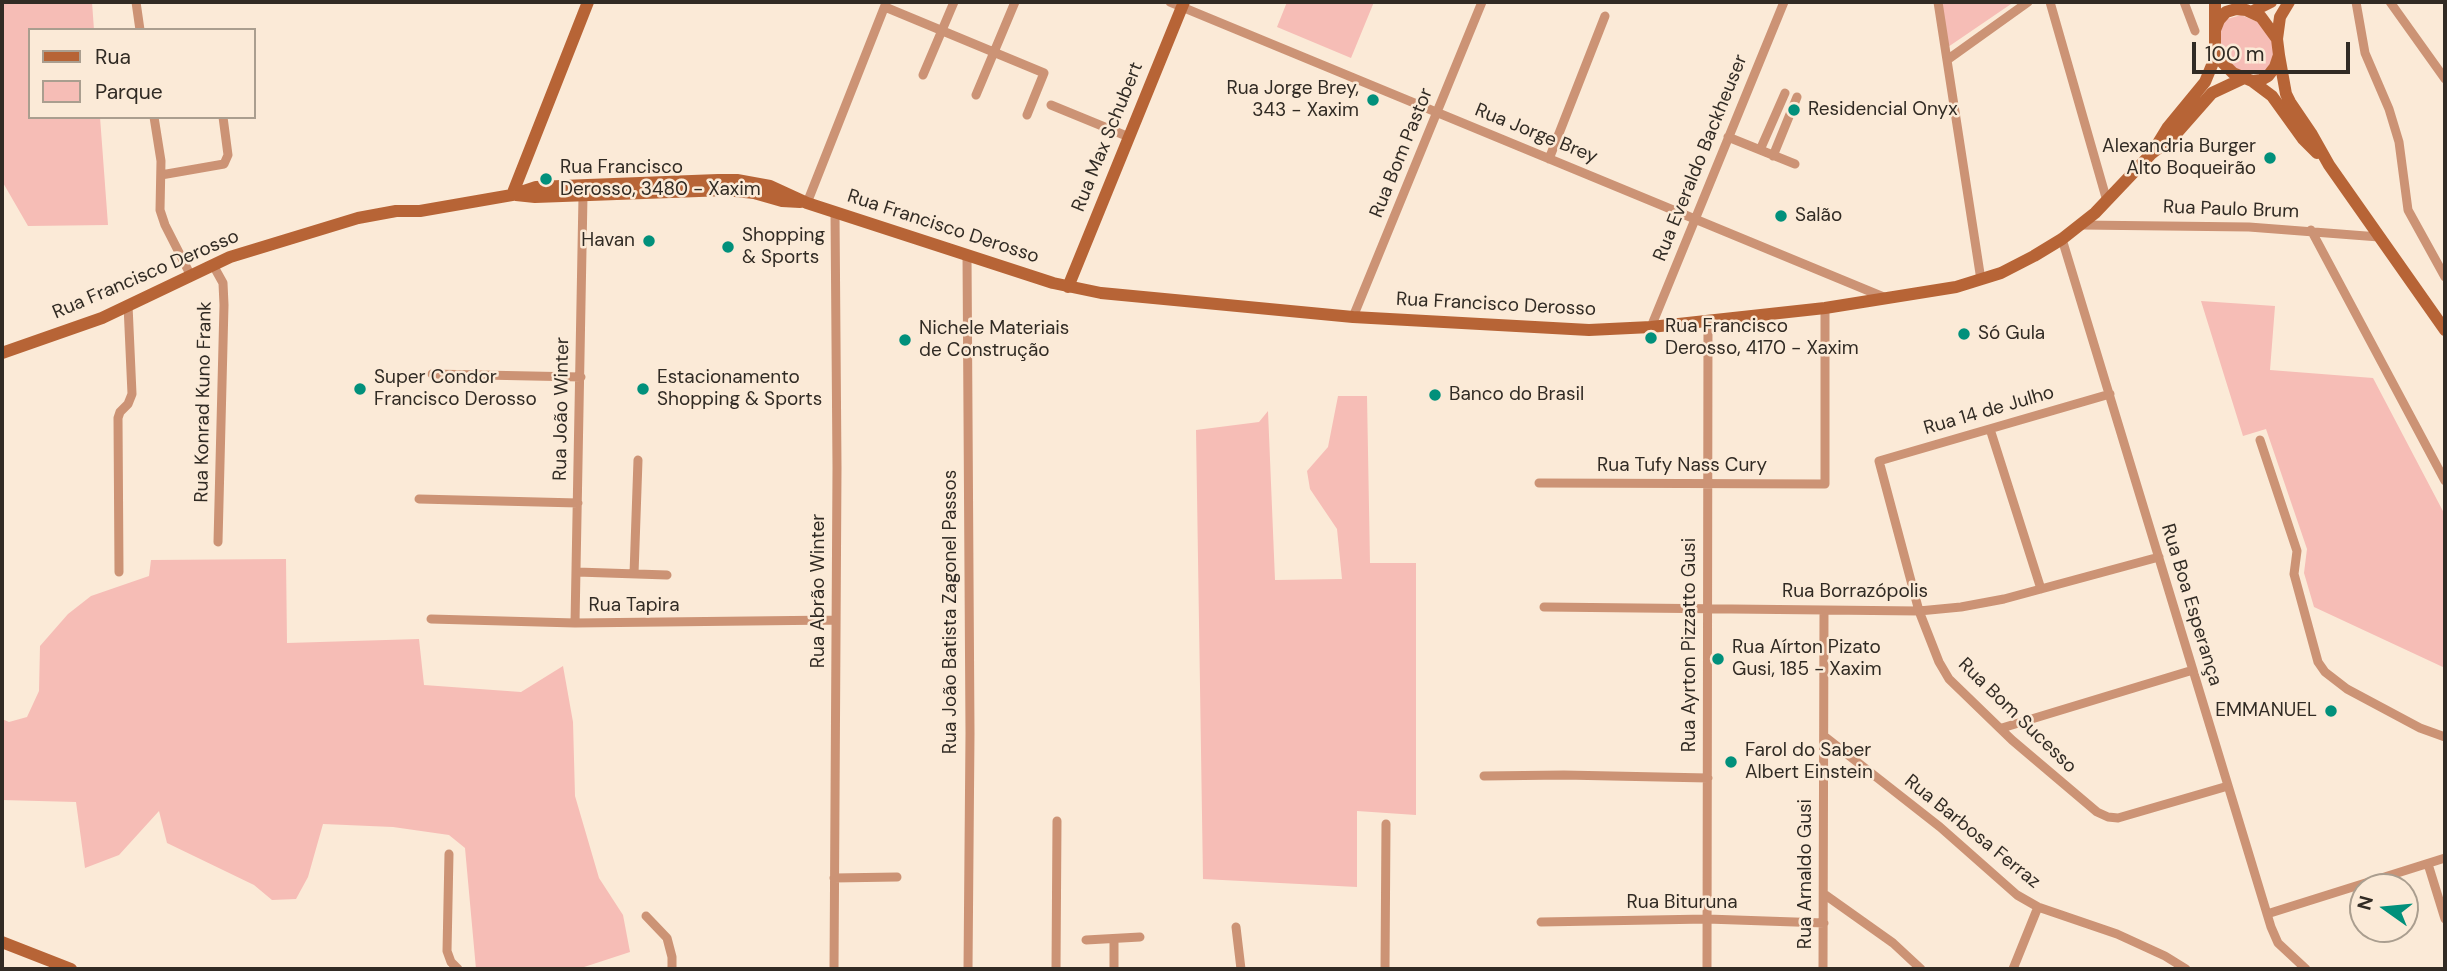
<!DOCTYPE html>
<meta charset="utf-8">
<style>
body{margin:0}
#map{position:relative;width:2447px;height:971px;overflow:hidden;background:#fbead7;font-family:"DM Sans",sans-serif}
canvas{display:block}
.frame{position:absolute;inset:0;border:4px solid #312b24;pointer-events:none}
.legend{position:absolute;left:28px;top:28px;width:228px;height:91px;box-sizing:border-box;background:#fbead7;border:2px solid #aa9e8f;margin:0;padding:9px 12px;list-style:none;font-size:21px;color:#312b24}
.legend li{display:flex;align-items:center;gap:14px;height:35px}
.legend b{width:35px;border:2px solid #aa9e8f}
.north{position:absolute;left:2349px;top:873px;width:70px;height:70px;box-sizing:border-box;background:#fbead7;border:2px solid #aa9e8f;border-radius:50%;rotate:285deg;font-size:19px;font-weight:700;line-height:28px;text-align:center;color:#312b24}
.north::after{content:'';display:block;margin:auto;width:24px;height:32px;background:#01907b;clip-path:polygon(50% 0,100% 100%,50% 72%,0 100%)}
.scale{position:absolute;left:2192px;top:42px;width:158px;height:32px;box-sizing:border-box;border:4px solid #312b24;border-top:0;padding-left:9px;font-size:21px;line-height:24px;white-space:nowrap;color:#312b24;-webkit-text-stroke:5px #fbead7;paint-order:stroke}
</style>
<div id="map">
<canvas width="2447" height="971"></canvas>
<div class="frame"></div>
<ul class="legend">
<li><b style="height:9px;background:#b76436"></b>Rua</li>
<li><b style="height:19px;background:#f6bdb6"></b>Parque</li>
</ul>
<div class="north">N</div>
<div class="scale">100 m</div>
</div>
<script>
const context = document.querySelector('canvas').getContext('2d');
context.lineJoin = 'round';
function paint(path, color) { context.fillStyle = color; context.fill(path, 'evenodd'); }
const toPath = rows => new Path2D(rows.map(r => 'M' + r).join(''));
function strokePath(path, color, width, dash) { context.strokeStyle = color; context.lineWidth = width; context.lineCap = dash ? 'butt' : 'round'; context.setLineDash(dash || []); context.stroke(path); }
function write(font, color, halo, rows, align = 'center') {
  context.font = font + ' "DM Sans",sans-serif'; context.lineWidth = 5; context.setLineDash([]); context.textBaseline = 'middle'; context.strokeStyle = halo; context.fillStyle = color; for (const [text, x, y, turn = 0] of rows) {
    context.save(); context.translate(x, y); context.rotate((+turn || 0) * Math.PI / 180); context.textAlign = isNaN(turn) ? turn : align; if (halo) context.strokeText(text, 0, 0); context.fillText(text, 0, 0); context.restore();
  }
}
const green = toPath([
 [2,2,92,2,94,30,30,30,30,117,100,117,108,225,28,226,2,181],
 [1287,2,1374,2,1351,58,1277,27],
 [1941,2,2014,2,1948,47],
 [2241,15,2258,22,2270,37,2275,49,2269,68,2261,73,2244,72,2236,68,2222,53,2219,35,2222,26,2227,19],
 [2201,301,2275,306,2270,370,2373,378,2445,515,2445,668,2314,607,2304,573,2307,549,2266,429,2243,436],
 [1338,396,1367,396,1370,563,1416,563,1416,815,1357,811,1357,887,1203,879,1196,430,1259,422,1268,411,1275,580,1342,579,1337,529,1310,489,1307,471,1328,447],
 [286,559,287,643,419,639,424,685,521,692,563,666,573,722,575,796,599,878,623,915,630,952,578,969,476,969,465,848,449,835,393,827,323,824,308,877,296,899,272,900,254,885,167,843,159,811,119,855,85,868,76,802,2,800,2,719,9,722,27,717,39,691,40,646,68,614,91,596,149,576,151,560]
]);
const street = toPath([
 [136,2,140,30],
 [1170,2,1886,298],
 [1938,2,1981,280],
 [2050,2,2107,201],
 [2184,2,2195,31],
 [2356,2,2365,53,2389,109,2399,142,2408,210,2445,277],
 [2390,2,2445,79],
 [885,7,1044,73,1027,115],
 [1947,60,2028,2],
 [923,75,954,2],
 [976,95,1015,2],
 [1051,105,1129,137],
 [154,117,161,161,160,210,165,225,191,276],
 [1728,137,1795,164],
 [1760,150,1785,93],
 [1773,156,1797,97],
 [1549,159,1605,16],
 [161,175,224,164,228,155,223,117],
 [807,203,886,3],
 [2081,225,2249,227,2379,237],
 [2311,230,2445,481],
 [2062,239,2271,927,2278,943,2306,969],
 [967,255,970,733,968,969],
 [213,265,223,283,224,305,218,542],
 [1353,317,1482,2],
 [1651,327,1784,2],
 [432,374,581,377],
 [2110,394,1879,461,1919,611,1939,662,1949,679,2012,740,2097,812,2108,817,2118,818,2228,786],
 [1990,429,2041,589],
 [2260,440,2297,551,2294,574,2318,662,2325,672,2347,689,2420,728,2445,737],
 [1539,483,1825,484,1825,308],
 [419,499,578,503],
 [119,572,118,418,120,412,128,404,132,394,128,305],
 [577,572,667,575],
 [634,574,638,460],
 [1544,607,1919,611,1961,607,2004,599,2159,557],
 [431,619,575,623,836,620],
 [575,623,583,196],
 [2002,728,2193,670],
 [1824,736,1940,827,2017,895,2038,907,2117,934,2165,956,2186,969],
 [1484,776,1564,775,1708,778],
 [449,854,447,951,451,962,458,969],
 [2428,864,2445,919],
 [834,878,897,877],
 [1824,894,1893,943,1921,969],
 [2267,914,2445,858],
 [646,916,667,938,672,957,672,969],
 [1541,922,1707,919,1824,923],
 [1236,927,1241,969],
 [1086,940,1140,937],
 [834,969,837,468,835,212],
 [1056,969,1057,821],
 [1114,969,1114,939],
 [1385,969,1386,824],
 [1707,969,1708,321],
 [1823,969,1824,610],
 [2013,969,2038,907]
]);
const secondary = toPath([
 [2215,2,2215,45,2223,63,2233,73,2252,81,2261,80,2268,76,2275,67,2279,55,2277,39,2261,17,2246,10,2236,9,2226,12,2219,20,2215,30],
 [2251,12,2271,2],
 [2277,39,2280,17,2289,2],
 [2279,55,2286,94,2290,102,2311,133,2329,165,2445,330],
 [2252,81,2272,96,2303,139,2317,153],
 [2157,145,2168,127,2205,82,2217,53],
 [512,195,588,2],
 [516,195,535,197,726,190,754,193,782,201,800,202],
 [1068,287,1184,2],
 [2,353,102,318,230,257,358,218,396,211,420,211,512,195,536,187,718,180,737,180,770,186,807,203,1053,283,1101,293,1353,317,1589,330,1651,327,1825,308,1956,287,2001,273,2034,256,2062,239,2095,213,2151,154,2175,135,2212,93,2244,78],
 [2,942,71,969]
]);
const markers = [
 [1373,100,7,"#01907b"],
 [1794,110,7,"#01907b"],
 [2270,158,7,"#01907b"],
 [546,179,7,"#01907b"],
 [1781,216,7,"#01907b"],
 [649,241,7,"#01907b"],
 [728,247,7,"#01907b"],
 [1964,334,7,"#01907b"],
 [1651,338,7,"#01907b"],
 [905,340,7,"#01907b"],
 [360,389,7,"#01907b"],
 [643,389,7,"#01907b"],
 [1435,395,7,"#01907b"],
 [1718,659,7,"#01907b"],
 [2331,711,7,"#01907b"],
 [1731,762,7,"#01907b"]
];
const poiNames = [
 ["Rua Jorge Brey,",1359,89,"right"],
 ["343 - Xaxim",1359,111,"right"],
 ["Residencial Onyx",1808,110],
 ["Alexandria Burger",2256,147,"right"],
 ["Alto Boqueirão",2256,169,"right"],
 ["Rua Francisco",560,168],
 ["Derosso, 3480 - Xaxim",560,190],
 ["Salão",1795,216],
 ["Shopping",742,236],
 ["& Sports",742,258],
 ["Havan",635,241,"right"],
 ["Rua Francisco",1665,327],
 ["Derosso, 4170 - Xaxim",1665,349],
 ["Nichele Materiais",919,329],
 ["de Construção",919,351],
 ["Só Gula",1978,334],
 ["Super Condor",374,378],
 ["Francisco Derosso",374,400],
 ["Estacionamento",657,378],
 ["Shopping & Sports",657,400],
 ["Banco do Brasil",1449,395],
 ["Rua Aírton Pizato",1732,648],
 ["Gusi, 185 - Xaxim",1732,670],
 ["EMMANUEL",2317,711,"right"],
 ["Farol do Saber",1745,751],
 ["Albert Einstein",1745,773]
];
const streetNames = [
 ["Rua Jorge Brey",1536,134,22],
 ["Rua Max Schubert",1108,137,-68],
 ["Rua Bom Pastor",1402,153,-68],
 ["Rua Everaldo Backheuser",1701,158,-68],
 ["Rua Paulo Brum",2231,210,2],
 ["Rua Francisco Derosso",943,227,18],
 ["Rua Francisco Derosso",146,275,-23],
 ["Rua Francisco Derosso",1496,305,3],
 ["Rua Konrad Kuno Frank",204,402,-89],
 ["Rua João Winter",562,409,-89],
 ["Rua 14 de Julho",1989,411,-16],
 ["Rua Tufy Nass Cury",1682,466],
 ["Rua Abrão Winter",819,591,-90],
 ["Rua Borrazópolis",1855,592],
 ["Rua Boa Esperança",2191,605,73],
 ["Rua Tapira",634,606],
 ["Rua João Batista Zagonel Passos",951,612,-90],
 ["Rua Ayrton Pizzatto Gusi",1690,645,-90],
 ["Rua Bom Sucesso",2017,716,44],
 ["Rua Barbosa Ferraz",1972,832,39],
 ["Rua Arnaldo Gusi",1806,874,-90],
 ["Rua Bituruna",1682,903]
];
paint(green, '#f6bdb6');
strokePath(street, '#cc9375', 9);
strokePath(secondary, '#b76436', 12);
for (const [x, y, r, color] of markers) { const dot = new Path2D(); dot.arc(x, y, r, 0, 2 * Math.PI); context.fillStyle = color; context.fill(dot); strokePath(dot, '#fbead7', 2.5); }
write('19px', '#312b24', '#fbead7', poiNames, 'left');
write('19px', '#312b24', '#fbead7', streetNames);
</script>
